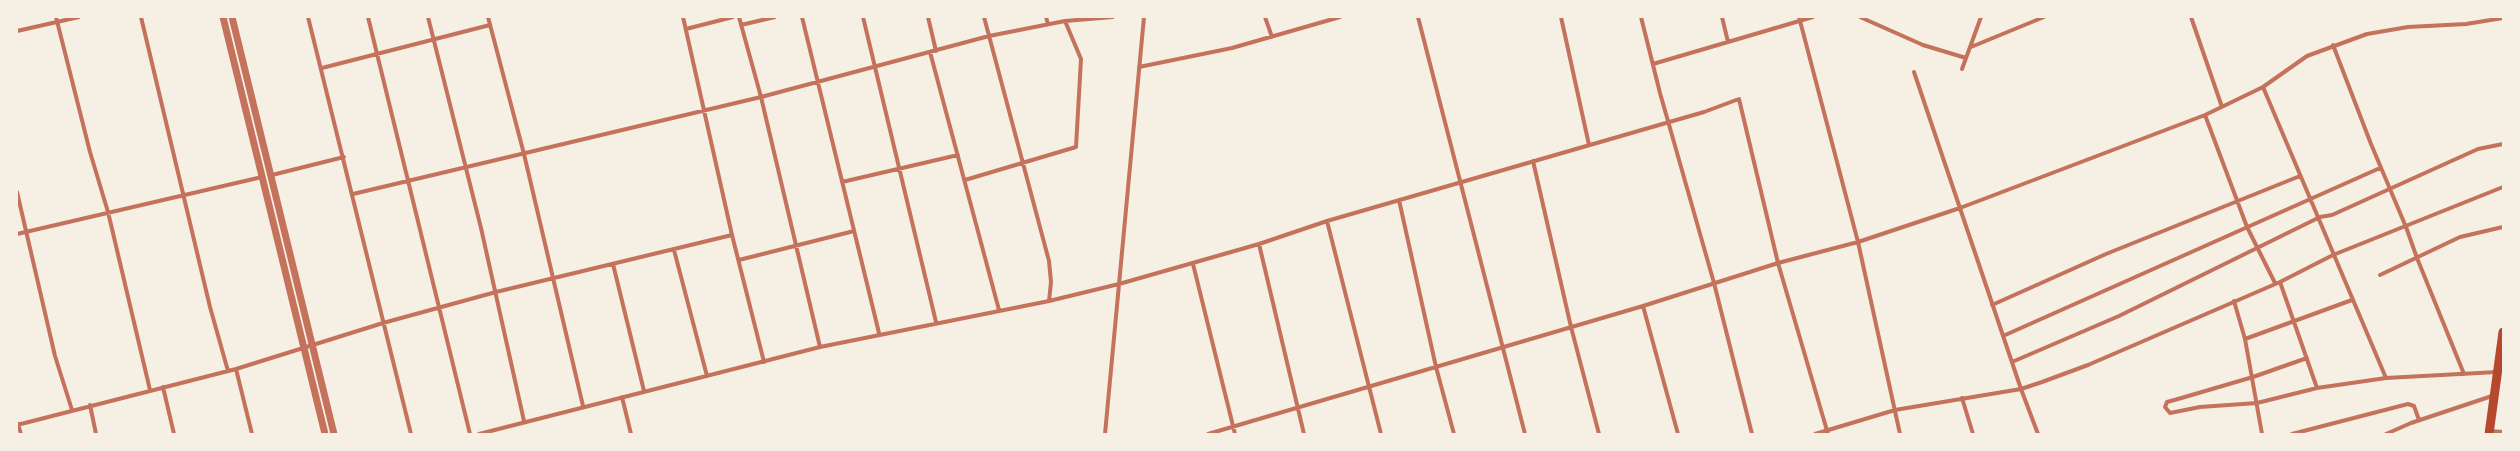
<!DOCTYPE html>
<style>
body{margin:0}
#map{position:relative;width:2520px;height:451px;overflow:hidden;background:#f6efe4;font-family:"Source Serif 4",serif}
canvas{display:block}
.frame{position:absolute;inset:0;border:18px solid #f6efe4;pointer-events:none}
</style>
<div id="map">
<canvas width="2520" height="451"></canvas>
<div class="frame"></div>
</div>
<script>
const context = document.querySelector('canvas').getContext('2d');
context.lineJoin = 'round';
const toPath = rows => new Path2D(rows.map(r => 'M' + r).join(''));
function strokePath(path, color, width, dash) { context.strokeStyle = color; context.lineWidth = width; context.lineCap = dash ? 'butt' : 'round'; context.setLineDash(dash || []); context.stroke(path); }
const minor = toPath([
 [56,17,90,152,108,212,150,390],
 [141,17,210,307,228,371],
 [308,17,411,434],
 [368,17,470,434],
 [428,17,481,228,524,421],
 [488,17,524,154,583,406],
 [683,17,732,235,764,362],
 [739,17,761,97,820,347],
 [802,17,879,333],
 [863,17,936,322],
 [928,17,936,51],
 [984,17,1049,261,1051,282,1049,301],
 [1046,17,1048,24],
 [1265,17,1272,37],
 [1418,17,1525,434],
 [1561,17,1589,145],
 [1641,17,1660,93,1714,283,1752,434],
 [1722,17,1728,42],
 [1799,17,1858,242,1900,434],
 [1860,17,1923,45,1966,58],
 [2191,17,2222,107],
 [741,25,775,17],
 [686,29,733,17],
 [17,31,79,17],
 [2333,45,2371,144,2406,227,2417,258,2464,374],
 [1971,47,2044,17],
 [930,52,999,310],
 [1653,64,1813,17],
 [1139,67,1232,48,1340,17],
 [322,68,490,25],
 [1962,69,1981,17],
 [1914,72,2021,389,2038,434],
 [2263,87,2386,378],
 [2205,115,2247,227,2275,283],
 [1533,161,1571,327,1599,434],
 [272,175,344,157],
 [965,180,1076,147,1081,59,1065,21],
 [842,182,958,155],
 [17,192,55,356,72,410],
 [353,194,761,97,989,36,1065,21,1113,17],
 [1399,200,1436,367,1454,434],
 [1327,221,1381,434],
 [17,234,262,177],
 [1259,244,1304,434],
 [674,250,707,376],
 [739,260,854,231],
 [613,264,644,391],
 [1193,264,1235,434],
 [2380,275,2460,237,2503,227],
 [2280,282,2333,255,2503,187],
 [2234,301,2245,339,2262,434],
 [1992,305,2106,254,2300,176],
 [1643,306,1678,434],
 [2003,336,2380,168],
 [2245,339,2352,300],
 [2307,358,2253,377,2178,399,2167,402,2165,407,2170,413,2200,407,2257,403,2317,388],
 [2012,362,2119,316,2320,217,2332,215,2478,149,2503,144],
 [236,369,252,434],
 [163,387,174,434],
 [622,397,631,434],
 [1962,398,1973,434],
 [90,405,96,434],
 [18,424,21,434],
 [17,425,236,369,383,323,496,292,732,235],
 [2489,431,2503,432],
 [479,434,820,347,1049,301,1119,284,1259,244,1327,221,1704,112,1739,99,1778,263,1828,434],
 [1105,434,1144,17],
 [1208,434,1643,306,1778,263,1858,242,1960,208,2205,115,2263,87,2307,56,2367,34,2408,27,2466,24,2503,18],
 [1815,434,1895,410,2021,389,2042,382,2088,365,2280,282,2317,388,2386,378,2497,372],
 [2292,434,2408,404,2414,406,2419,420],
 [2386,434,2411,423,2495,395]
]);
const tertiary = toPath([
 [223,17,325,434],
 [232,17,334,434]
]);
const trunk = toPath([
 [2489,434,2503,332]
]);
strokePath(minor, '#c5725c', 4);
strokePath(tertiary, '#c5725c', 7);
strokePath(trunk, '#b5482f', 9);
</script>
